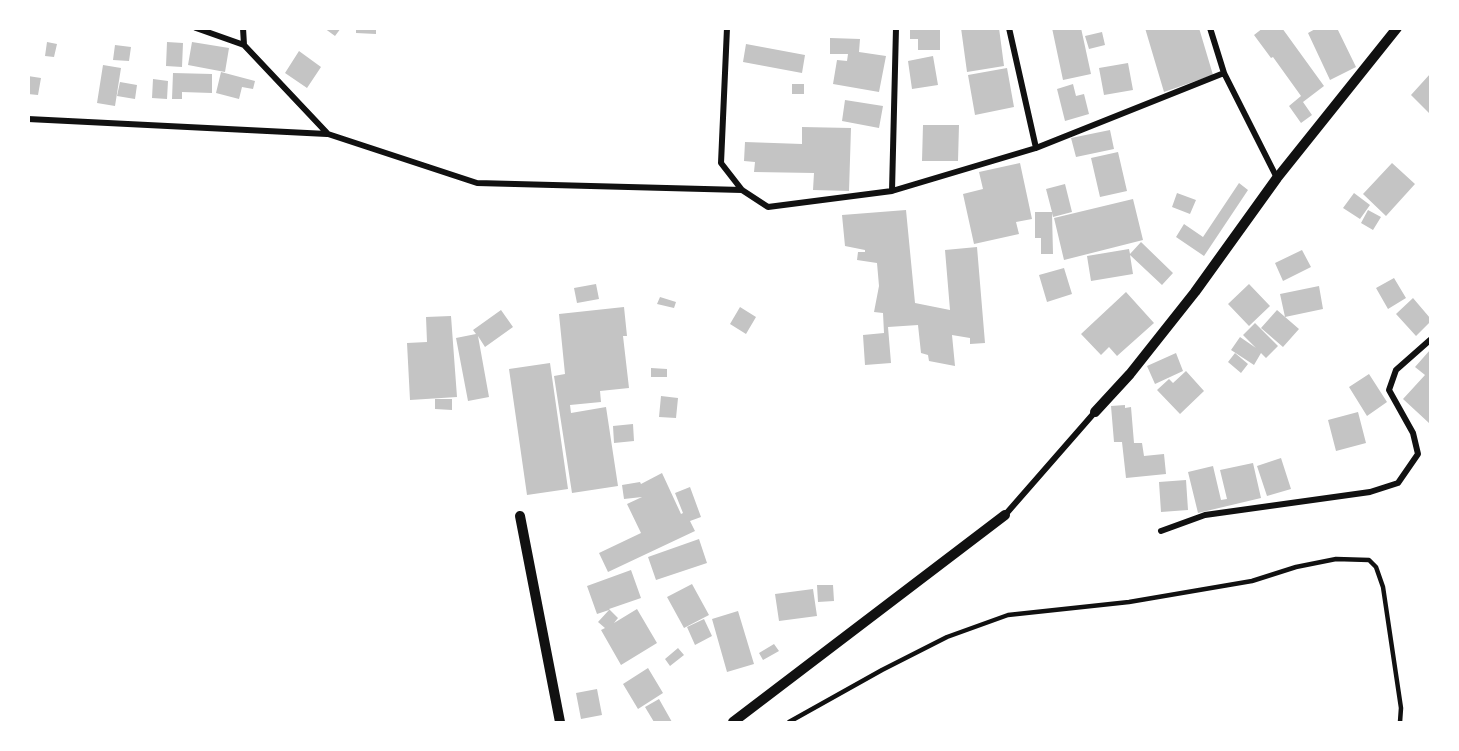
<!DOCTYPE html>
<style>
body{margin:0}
#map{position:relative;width:1459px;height:751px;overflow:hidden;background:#fff;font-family:"Titillium Web",sans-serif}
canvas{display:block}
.frame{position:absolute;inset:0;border:30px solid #fff;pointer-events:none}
</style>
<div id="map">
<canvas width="1459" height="751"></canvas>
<div class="frame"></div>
</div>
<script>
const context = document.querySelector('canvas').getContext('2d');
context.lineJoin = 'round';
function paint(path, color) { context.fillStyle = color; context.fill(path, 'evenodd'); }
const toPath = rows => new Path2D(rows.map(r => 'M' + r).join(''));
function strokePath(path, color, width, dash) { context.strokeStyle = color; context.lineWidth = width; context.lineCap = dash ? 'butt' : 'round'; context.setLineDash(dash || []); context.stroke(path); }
const building = toPath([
 [324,28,341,28,335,36],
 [356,28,376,28,376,34,356,33],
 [910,28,940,28,940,50,918,50,918,39,910,39],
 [961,28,999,28,1004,66,967,72],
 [1052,28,1081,28,1091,74,1063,80],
 [1145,28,1199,28,1213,75,1164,92],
 [1263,28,1282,28,1324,86,1303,102,1312,115,1301,123,1289,106,1301,96,1273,57,1271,58,1254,35],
 [1317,28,1337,28,1356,67,1330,80,1308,33],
 [1102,32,1105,45,1089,49,1085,36],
 [830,38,860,39,859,52,886,56,879,92,833,84,837,60,847,61,848,54,830,54],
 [47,42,57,44,54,57,45,56],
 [167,42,183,43,182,67,166,66],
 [192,42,229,48,225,72,188,65],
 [746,44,805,55,802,73,743,62],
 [115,45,131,47,129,61,113,60],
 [299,51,321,67,307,88,285,73],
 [933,56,938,85,912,89,908,61],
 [1128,63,1133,90,1104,95,1099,68],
 [103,65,121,68,115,106,97,103],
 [1007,68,1014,107,975,115,968,75],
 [221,72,255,81,253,89,242,87,239,99,216,93],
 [173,73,212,74,212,93,182,92,182,99,172,99],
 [1430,74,1430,114,1411,95],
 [28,76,41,78,38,95,28,94],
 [153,79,168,81,167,99,152,98],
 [120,82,137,85,135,99,117,96],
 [792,84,804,84,804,94,792,94],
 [1073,84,1076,96,1084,94,1089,114,1065,121,1057,89],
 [845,100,883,106,879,128,842,121],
 [923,125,959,125,958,161,922,161],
 [802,127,851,128,849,191,813,190,814,173,754,172,755,162,744,161,745,142,802,144],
 [1110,130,1114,149,1076,157,1071,138],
 [1118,152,1127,191,1100,197,1091,158],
 [1020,163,1032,219,1016,222,1019,234,974,244,963,194,983,189,979,172],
 [1392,163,1415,184,1386,216,1363,194],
 [1239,183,1248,190,1204,256,1176,237,1184,224,1203,237],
 [1065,184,1072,212,1053,217,1052,213,1053,254,1041,254,1041,238,1035,238,1035,212,1052,212,1046,189],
 [1177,193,1196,200,1190,214,1172,207],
 [1354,193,1370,205,1360,219,1343,208],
 [1133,199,1143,240,1064,260,1054,218],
 [906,210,915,303,950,310,945,250,977,247,985,343,970,344,970,338,952,335,955,366,929,361,928,355,921,353,918,325,888,327,891,363,865,365,863,335,884,333,883,313,874,312,879,286,877,263,857,260,858,252,865,252,865,250,845,246,842,215],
 [1368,210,1381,217,1373,230,1361,223],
 [1141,242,1173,273,1162,285,1130,255,1133,274,1091,281,1087,256,1129,249,1130,254],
 [1302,250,1311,267,1283,281,1275,263],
 [1064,268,1072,294,1047,302,1039,275],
 [1394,278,1406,298,1388,309,1376,288],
 [596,284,599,299,577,303,574,288],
 [1249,284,1270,306,1249,326,1228,304],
 [1319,286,1323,309,1285,317,1280,294],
 [1126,292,1154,323,1117,356,1109,347,1101,355,1081,334],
 [660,297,676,302,674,308,657,304],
 [1413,298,1430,318,1430,322,1416,336,1396,314],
 [624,307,627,336,623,336,629,388,600,391,601,402,570,405,571,413,606,407,618,486,572,493,554,376,565,374,559,314],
 [740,307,756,317,746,334,730,324],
 [501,310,513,327,485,347,478,336,489,397,468,401,456,338,476,334,473,330],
 [1277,310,1299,329,1283,347,1261,328],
 [451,316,457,397,410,400,407,343,427,342,426,317],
 [1255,323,1278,346,1266,358,1261,353,1254,365,1231,350,1240,337,1256,348,1243,335],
 [1430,350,1430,421,1429,423,1403,399,1425,375,1415,367],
 [1176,353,1183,371,1155,384,1147,366],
 [1235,353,1248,364,1241,373,1228,362],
 [550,363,568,489,527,495,509,369],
 [651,368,667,369,667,377,651,377],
 [1186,371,1204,391,1180,414,1157,390,1169,379,1173,383],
 [1369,374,1387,402,1367,416,1349,387],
 [661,396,678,398,676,418,659,417],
 [435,399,452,399,452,410,435,409],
 [1125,405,1125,408,1131,407,1134,443,1142,443,1144,456,1164,454,1166,474,1126,478,1122,442,1114,442,1111,406],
 [1358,412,1366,443,1336,451,1328,420],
 [633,424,634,441,614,443,613,426],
 [1281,458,1291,489,1267,496,1257,466],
 [1253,463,1261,498,1198,513,1188,472,1213,466,1221,500,1227,499,1220,470],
 [662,473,681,514,683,513,675,493,690,487,701,517,690,521,695,531,608,572,599,553,641,533,627,504,642,497,624,499,622,485,640,482,641,484],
 [1186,480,1188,510,1161,512,1159,482],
 [699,539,707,563,656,580,648,557],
 [631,570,641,598,609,609,618,618,614,623,637,609,657,643,621,665,601,630,605,628,598,622,609,610,597,614,587,586],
 [692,584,709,615,684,628,667,597],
 [817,585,833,585,834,601,818,602],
 [813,589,817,616,779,621,775,594],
 [738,611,754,664,727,672,712,619],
 [704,619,712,636,695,645,687,627],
 [774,644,779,651,763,660,759,653],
 [678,648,684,655,670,666,665,659],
 [648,668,663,693,638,709,623,684],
 [597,689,602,715,581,719,576,693],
 [659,699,672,722,654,722,645,707]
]);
const service = toPath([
 [789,722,882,670,947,637,1008,615,1129,602,1252,581,1296,567,1336,559,1369,560,1376,567,1383,587,1401,708,1400,722]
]);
const minor = toPath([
 [196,28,244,45],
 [243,28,244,45,328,134,477,183,742,190],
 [727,28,721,163,742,190,768,207,892,191,1036,148,1224,73,1277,178],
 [1009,28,1036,148],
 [1210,28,1224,73],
 [28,119,327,134],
 [892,191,896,28],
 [1005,515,1095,412],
 [1161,531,1205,515,1370,492,1398,483,1418,454,1413,433,1389,390,1396,370,1430,340]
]);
const tertiary = toPath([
 [1095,412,1130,374,1195,292,1277,178,1397,28],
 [520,516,560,722],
 [733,722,1005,515]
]);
paint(building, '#c4c4c4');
strokePath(service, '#111', 4.5);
strokePath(minor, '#111', 6);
strokePath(tertiary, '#111', 10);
</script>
